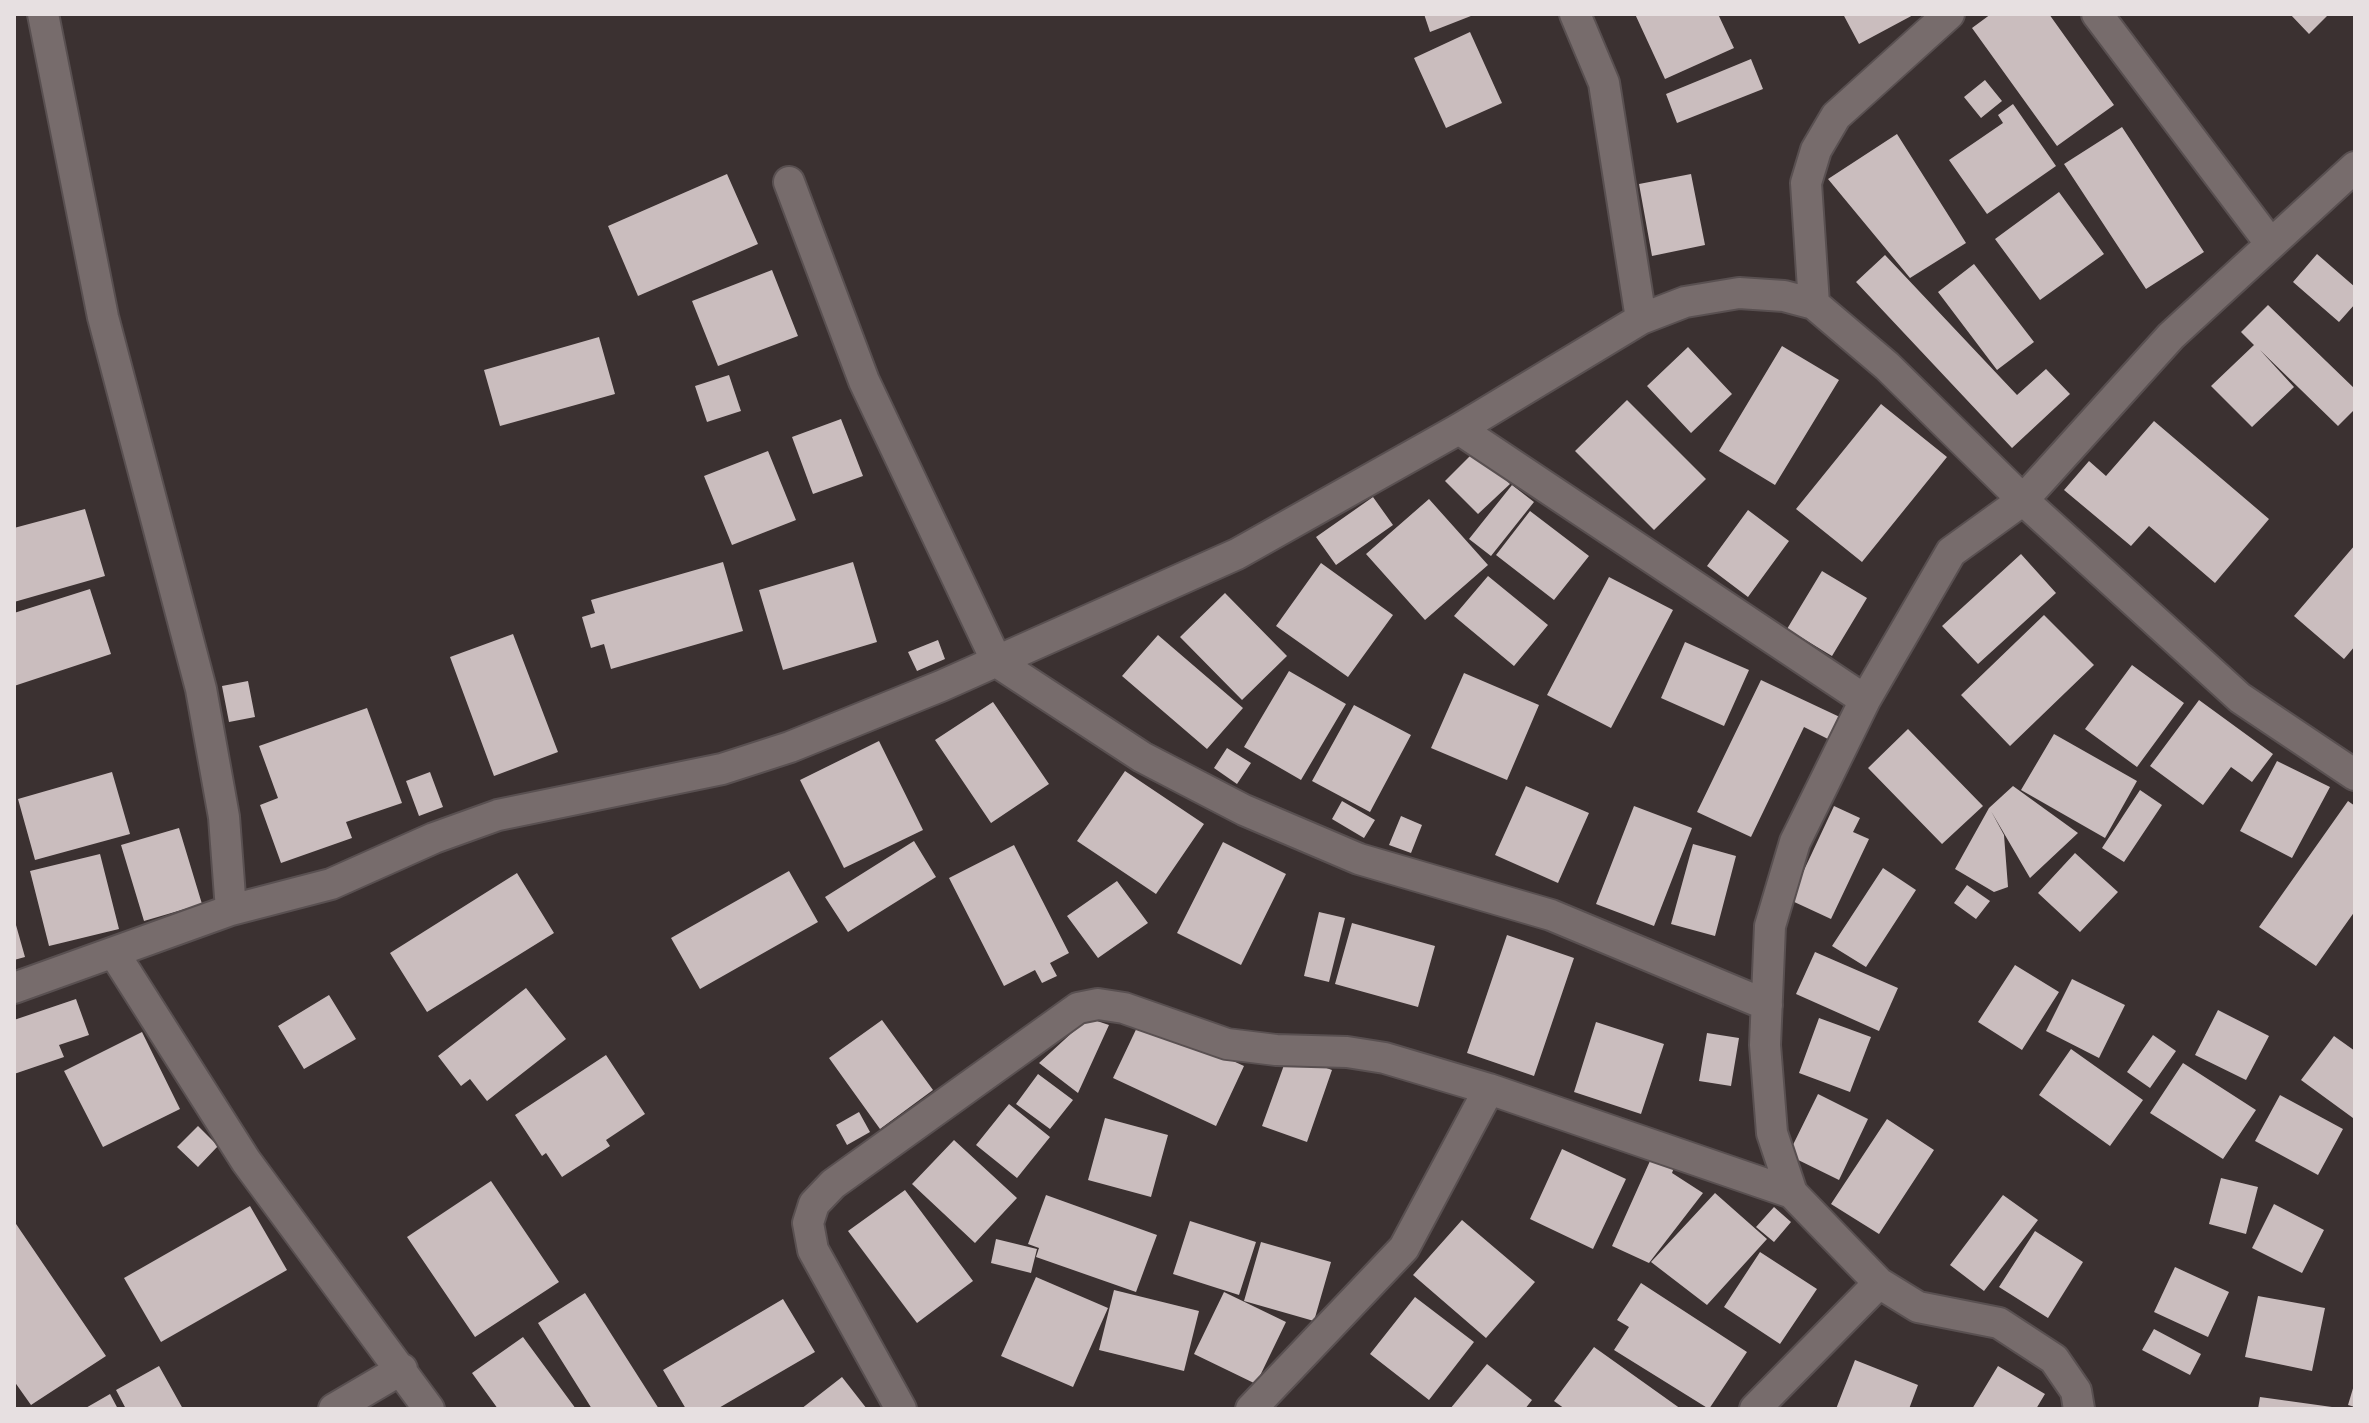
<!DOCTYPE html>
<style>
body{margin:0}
#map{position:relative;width:2369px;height:1423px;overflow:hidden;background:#3b3131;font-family:"PT Sans Narrow",sans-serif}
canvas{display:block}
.frame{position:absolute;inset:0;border:16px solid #e7e0e1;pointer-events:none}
</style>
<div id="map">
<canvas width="2369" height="1423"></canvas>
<div class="frame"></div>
</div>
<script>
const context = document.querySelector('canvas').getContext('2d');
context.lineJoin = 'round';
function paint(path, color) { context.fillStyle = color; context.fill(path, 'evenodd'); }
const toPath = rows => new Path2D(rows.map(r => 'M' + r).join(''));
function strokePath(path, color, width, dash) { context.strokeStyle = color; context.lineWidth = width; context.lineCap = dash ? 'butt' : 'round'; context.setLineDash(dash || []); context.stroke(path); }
const building = toPath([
 [1424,14,1476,14,1430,32],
 [1635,14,1718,14,1734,48,1665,79],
 [1843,14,1915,14,1859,44],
 [1991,14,2049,14,2114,105,2057,146,1972,28],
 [2290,14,2329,14,2309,34],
 [1470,32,1502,103,1446,128,1414,58],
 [1751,59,1763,89,1677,123,1666,94],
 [1985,80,2002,101,1981,118,1964,97],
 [2013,104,2056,166,1987,214,1949,160,2003,123,1998,115],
 [2122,127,2204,252,2146,289,2064,164],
 [1897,134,1966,243,1910,278,1828,179],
 [727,174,758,244,638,296,608,226],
 [1691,174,1705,245,1652,256,1639,184],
 [2059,192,2104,254,2040,300,1995,239],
 [2317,254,2355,287,2355,304,2339,322,2293,282],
 [1885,255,2017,395,2046,369,2070,394,2012,448,1856,282],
 [1974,264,2034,342,1997,370,1938,292],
 [772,270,798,336,718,366,692,301],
 [2268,305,2355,389,2355,409,2338,426,2260,350,2294,387,2252,427,2211,386,2254,345,2241,332],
 [599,337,615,394,500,426,484,370],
 [1782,346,1839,380,1775,485,1719,451],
 [1688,347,1732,394,1691,433,1647,386],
 [729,375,741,411,707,422,695,386],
 [1627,400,1706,479,1654,530,1575,451],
 [1881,404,1947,457,1862,562,1796,509],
 [841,419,863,476,813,494,792,437],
 [2154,421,2269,519,2215,583,2149,526,2131,546,2064,490,2089,461,2106,476],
 [1476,450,1510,484,1478,514,1445,481],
 [768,451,796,520,732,545,704,476],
 [1512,485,1534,502,1491,556,1469,539],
 [1373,497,1393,525,1336,565,1316,537],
 [1429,499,1488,565,1425,620,1366,554],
 [85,509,105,576,14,602,14,528],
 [1748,510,1789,541,1748,597,1707,566],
 [1530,511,1589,556,1554,600,1496,555],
 [2355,545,2355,646,2344,659,2294,616],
 [2021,554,2056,593,1978,664,1942,626],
 [723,562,743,631,611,669,604,644,591,648,582,617,595,613,591,600],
 [853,562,877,642,783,670,759,590],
 [1321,563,1393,615,1348,677,1276,626],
 [1822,571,1867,598,1832,656,1787,629],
 [1488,576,1548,625,1514,666,1454,616],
 [1609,577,1673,610,1611,728,1547,695],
 [90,589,111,654,14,686,14,613],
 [1225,593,1287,656,1242,700,1180,637],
 [2044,615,2094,665,2010,746,1961,695],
 [513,634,558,752,494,776,450,657],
 [1158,635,1243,708,1207,749,1122,676],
 [938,640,945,659,917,671,908,652],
 [1685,642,1749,670,1724,726,1661,698],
 [2132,665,2184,703,2137,767,2085,729],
 [1289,671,1346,704,1301,780,1244,747],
 [1464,673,1539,705,1507,780,1431,748],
 [1761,680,1844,719,1832,741,1804,727,1751,837,1697,812],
 [248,681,255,717,229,722,222,686],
 [2199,700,2273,754,2252,782,2231,767,2203,805,2150,766],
 [993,702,1049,784,991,823,935,740],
 [1354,705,1411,735,1370,812,1312,781],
 [367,708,402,803,346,822,352,838,281,863,260,805,278,798,259,746],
 [1908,729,1983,806,1942,844,1868,768],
 [2054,734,2137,781,2105,838,2021,790],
 [879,741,923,830,844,868,800,780],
 [1227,748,1251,763,1237,784,1214,768],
 [2277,761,2330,787,2292,858,2240,831],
 [1125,771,1204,824,1156,894,1077,841],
 [112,772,130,834,35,860,18,799],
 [430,772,443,807,419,816,406,781],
 [1526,786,1589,813,1558,883,1495,855],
 [2013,786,2078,833,2030,878,1991,811,2004,835,2008,887,1994,892,1955,869,1989,808],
 [2140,790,2162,805,2124,862,2102,848],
 [1342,801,1375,820,1364,838,1332,819],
 [2348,801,2355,806,2355,911,2316,966,2259,927],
 [1634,806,1692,828,1654,926,1596,904],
 [1834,806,1860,818,1853,832,1869,839,1831,919,1790,900],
 [1401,816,1422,825,1411,853,1389,845],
 [179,828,202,904,144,921,121,845],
 [914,841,936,877,848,932,825,897],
 [1223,842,1286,874,1241,965,1177,933],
 [1693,844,1736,856,1715,936,1671,924],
 [1014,845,1069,953,1050,963,1057,976,1042,983,1035,970,1004,986,949,878],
 [2075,853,2118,892,2080,932,2038,893],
 [100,854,119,929,49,946,30,871],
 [1883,868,1916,890,1866,967,1832,946],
 [789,871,818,922,700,989,671,938],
 [517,873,554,933,427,1012,390,953],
 [1117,881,1148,923,1098,958,1067,916],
 [1967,885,1990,901,1976,919,1954,903],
 [1319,912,1345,918,1329,982,1304,976],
 [14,918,25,957,14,960],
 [1352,923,1435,946,1418,1007,1335,984],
 [1507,935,1574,958,1534,1076,1467,1053],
 [1815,952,1898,988,1879,1031,1796,994],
 [2015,965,2059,992,2022,1050,1978,1022],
 [2072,979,2125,1005,2099,1058,2046,1031],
 [526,988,566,1039,487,1101,470,1079,461,1086,438,1056],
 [329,995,356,1039,304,1069,278,1026],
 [76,999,89,1035,59,1045,64,1057,14,1074,14,1020],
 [2218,1010,2269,1036,2246,1080,2195,1055],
 [1088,1018,1109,1025,1078,1093,1039,1063],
 [1819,1018,1871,1037,1850,1092,1799,1073],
 [1141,1019,1244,1066,1216,1126,1113,1078],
 [882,1020,933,1090,880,1129,829,1058],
 [1596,1022,1664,1044,1641,1114,1574,1092],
 [142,1032,180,1109,103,1147,64,1071],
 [1707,1033,1739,1038,1731,1086,1699,1081],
 [2153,1035,2176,1051,2150,1088,2127,1072],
 [2334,1036,2355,1051,2353,1118,2301,1080],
 [2071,1049,2143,1100,2110,1146,2039,1095],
 [1288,1054,1332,1070,1307,1142,1262,1126],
 [606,1055,645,1114,606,1140,610,1146,562,1177,546,1153,542,1156,515,1115],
 [2183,1063,2256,1110,2223,1159,2150,1113],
 [1038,1074,1073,1100,1050,1129,1016,1104],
 [1818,1094,1868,1119,1839,1180,1788,1155],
 [2280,1095,2343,1129,2318,1175,2255,1141],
 [1009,1104,1050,1137,1017,1178,976,1145],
 [859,1112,870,1132,847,1145,836,1125],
 [1105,1118,1168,1135,1151,1197,1088,1180],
 [1887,1119,1934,1150,1879,1234,1831,1204],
 [198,1126,218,1146,198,1167,177,1147],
 [954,1140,1017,1198,975,1243,912,1184],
 [1562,1149,1626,1179,1593,1249,1530,1219],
 [1654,1152,1676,1162,1672,1173,1703,1193,1649,1263,1612,1246],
 [2221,1178,2258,1187,2246,1234,2209,1224],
 [491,1181,559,1282,475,1337,407,1237],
 [905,1190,973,1281,917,1323,848,1231],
 [1715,1193,1767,1239,1707,1305,1651,1262],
 [1046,1195,1157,1235,1136,1292,1036,1257,1039,1248,1028,1244],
 [2003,1195,2038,1220,1984,1291,1950,1265],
 [2274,1204,2324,1230,2302,1273,2252,1248],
 [250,1206,287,1270,161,1342,124,1278],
 [1774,1207,1791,1222,1774,1242,1756,1227],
 [1462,1220,1535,1282,1486,1338,1413,1275],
 [14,1221,106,1356,31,1405,14,1381],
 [1190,1221,1256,1242,1239,1295,1173,1274],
 [2035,1231,2083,1262,2048,1318,1999,1287],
 [996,1239,1037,1249,1031,1273,991,1263],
 [1261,1242,1331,1262,1314,1321,1244,1301],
 [1760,1252,1817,1289,1780,1344,1724,1307],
 [2175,1267,2229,1292,2208,1337,2154,1312],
 [1036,1277,1108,1308,1073,1387,1001,1356],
 [1641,1283,1747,1352,1709,1409,1614,1350,1629,1327,1617,1320],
 [1114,1290,1199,1311,1184,1371,1099,1350],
 [1224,1292,1286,1322,1256,1384,1194,1354],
 [585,1293,659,1409,592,1409,538,1323],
 [2258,1296,2325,1308,2312,1371,2245,1357],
 [1415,1297,1474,1342,1429,1400,1370,1354],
 [783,1299,815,1352,717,1409,686,1409,663,1370],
 [2154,1329,2201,1354,2190,1375,2142,1350],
 [523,1337,576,1409,498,1409,472,1373],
 [1594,1347,1681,1409,1565,1409,1554,1401],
 [1855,1360,1918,1385,1909,1409,1836,1409],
 [1487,1364,1532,1400,1525,1409,1450,1409],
 [159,1366,183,1409,126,1409,116,1390],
 [1998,1366,2045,1394,2036,1409,1972,1409],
 [842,1377,867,1409,801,1409],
 [2354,1385,2355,1385,2355,1407,2348,1405],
 [110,1394,118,1409,84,1409],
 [2260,1397,2332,1407,2332,1409,2258,1409]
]);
const minor = toPath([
 [43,14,103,317,201,689,224,817,231,910],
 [1575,14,1604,83,1641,319],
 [2097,14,2270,243],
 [789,182,864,381,997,662,1142,757,1244,810,1359,859,1551,915,1767,1005],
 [1814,304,1806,183,1816,150,1836,116,1949,14],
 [1459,429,1865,700],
 [114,953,246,1161,429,1409],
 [14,988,231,910,331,884,434,838,498,815,722,769,790,747,941,686,1237,554,1459,429,1641,319,1685,302,1739,293,1784,296,1814,304,1887,366,2023,500,2240,698,2355,775],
 [334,1409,402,1369],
 [901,1409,813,1250,808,1223,814,1204,833,1184,1078,1008,1098,1004,1124,1008,1227,1044,1276,1050,1347,1052,1385,1058,1489,1089],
 [1251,1409,1404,1248,1489,1089,1792,1193],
 [1755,1409,1879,1283],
 [2079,1409,2076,1391,2054,1359,1999,1323,1918,1307,1879,1283,1792,1193,1772,1133,1765,1045,1770,926,1795,842,1865,700,1951,552,2023,500,2171,336,2355,167]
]);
paint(building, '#cabdbe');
strokePath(minor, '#595051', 34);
strokePath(minor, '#776c6c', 30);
</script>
